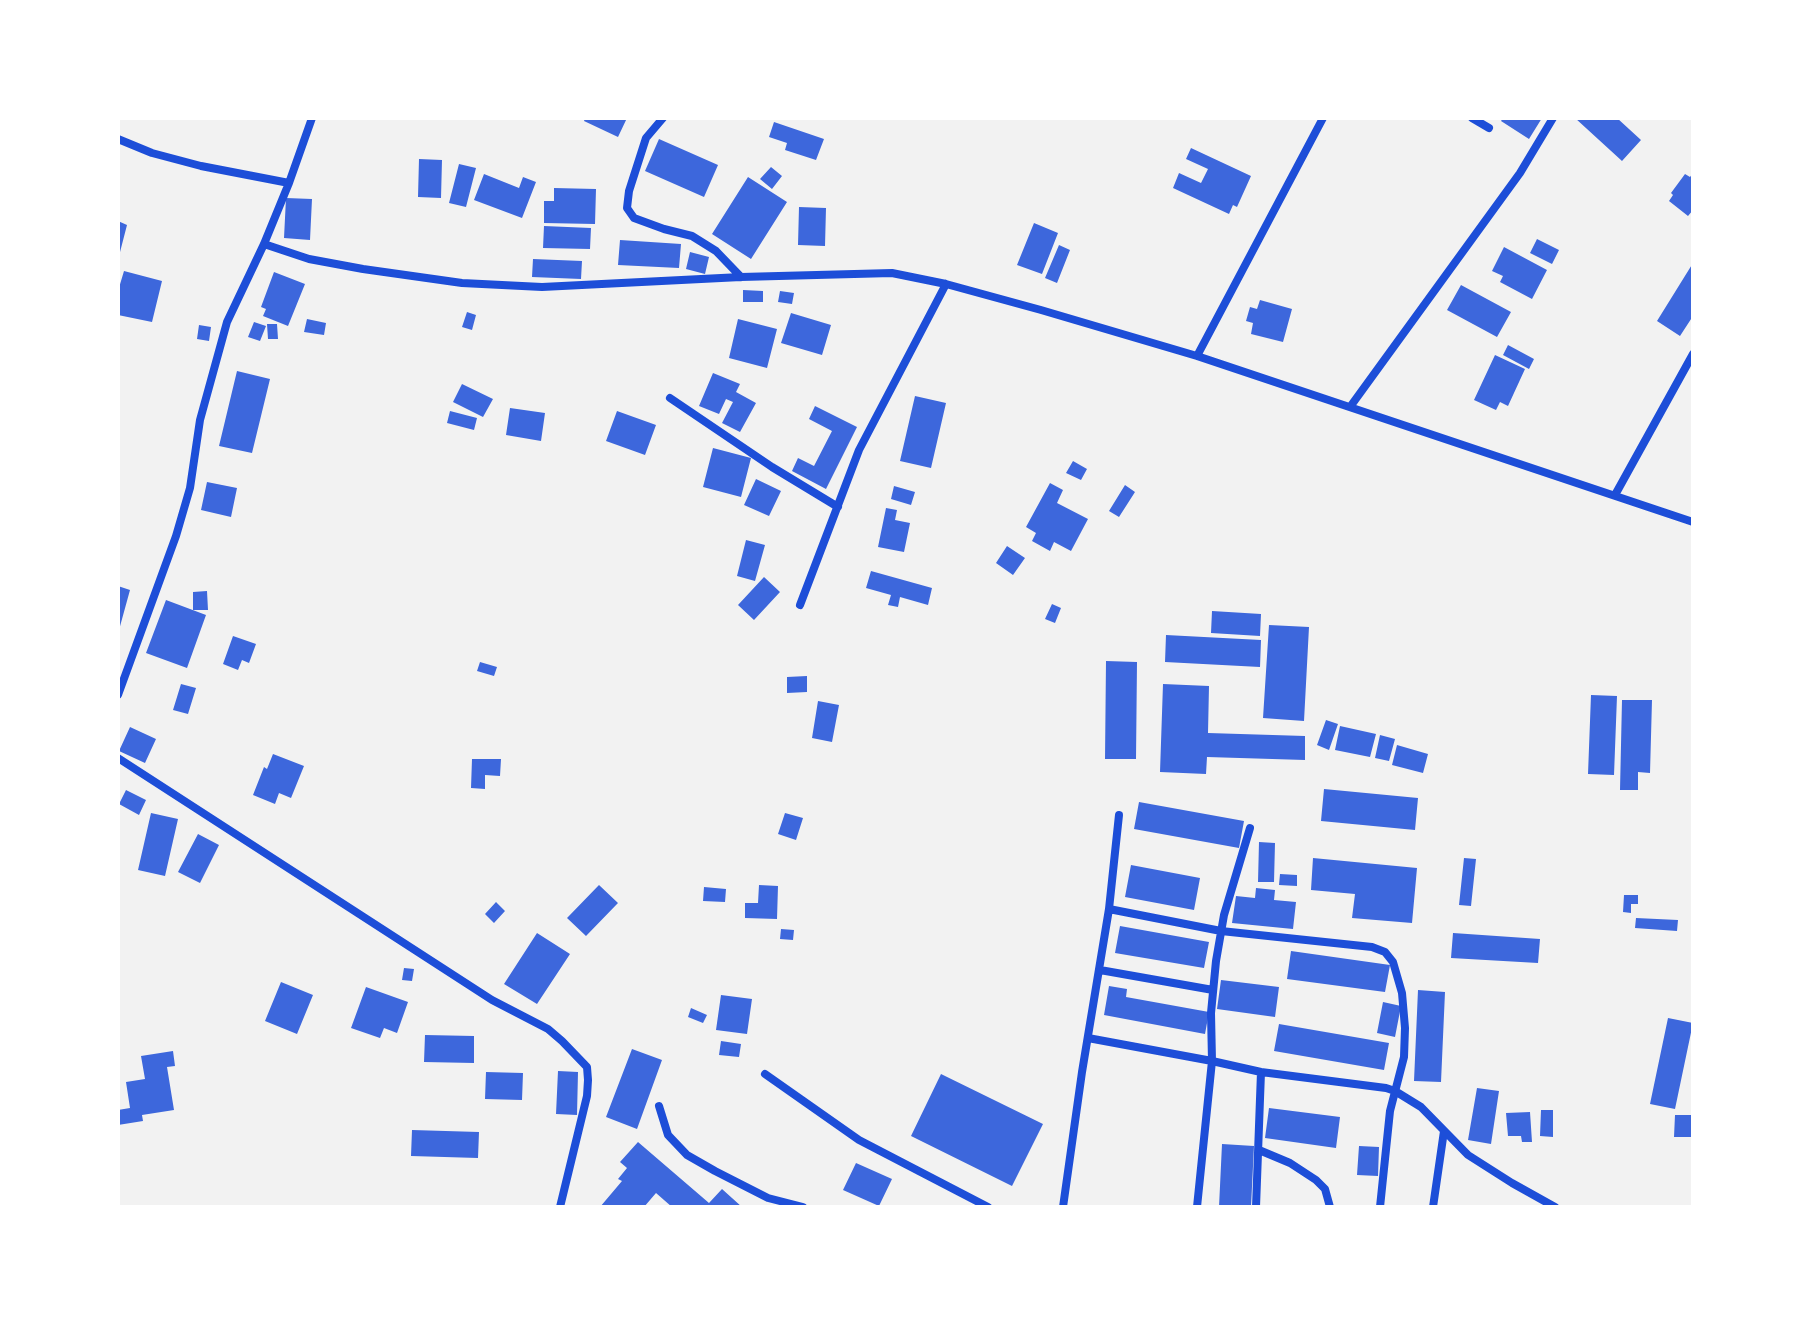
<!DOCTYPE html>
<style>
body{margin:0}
#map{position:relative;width:1811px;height:1325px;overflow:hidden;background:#f2f2f2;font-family:"PT Sans Narrow",sans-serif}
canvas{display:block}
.frame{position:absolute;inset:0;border:120px solid #fff;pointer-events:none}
</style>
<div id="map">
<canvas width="1811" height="1325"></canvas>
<div class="frame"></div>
</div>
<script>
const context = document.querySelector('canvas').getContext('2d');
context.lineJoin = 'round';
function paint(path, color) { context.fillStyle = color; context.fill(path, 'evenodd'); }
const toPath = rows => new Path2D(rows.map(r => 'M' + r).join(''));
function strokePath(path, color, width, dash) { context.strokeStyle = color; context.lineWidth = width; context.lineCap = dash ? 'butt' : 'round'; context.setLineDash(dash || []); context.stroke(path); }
const building = toPath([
 [585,118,627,118,618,137,584,121],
 [1503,118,1542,118,1529,139,1501,121],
 [1575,118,1617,118,1641,140,1622,161],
 [774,122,824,139,816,160,785,150,787,143,769,137],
 [659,139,718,165,704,197,645,171],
 [1191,148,1251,176,1237,207,1233,205,1229,214,1173,188,1179,173,1201,183,1208,169,1186,159],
 [419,159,442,160,441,198,418,197],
 [459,164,476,168,466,207,449,203],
 [771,167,782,176,772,189,760,179],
 [1693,173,1693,210,1688,216,1669,201,1673,195,1671,193,1685,174,1690,177],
 [484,174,519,188,523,177,536,182,522,218,474,200],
 [748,177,787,202,751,259,712,234],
 [554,188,596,189,595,224,544,223,544,201,554,201],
 [286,198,312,199,310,240,284,238],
 [799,207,826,208,825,246,798,245],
 [118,221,127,225,119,256,118,256],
 [1034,223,1058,233,1042,274,1017,265],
 [544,226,591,228,590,249,543,248],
 [1537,239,1559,250,1552,264,1530,253],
 [620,240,681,244,679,268,618,265],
 [1059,245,1070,250,1057,283,1045,278],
 [1504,247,1547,270,1532,299,1500,282,1503,276,1492,271],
 [690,252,709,257,705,274,686,269],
 [533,259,582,261,581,279,532,277],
 [1693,263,1693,316,1680,336,1657,321],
 [124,271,162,281,152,322,118,315,118,291],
 [274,272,305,284,288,326,263,316,266,309,261,307],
 [1461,285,1511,312,1497,337,1447,310],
 [743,290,763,291,763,302,743,302],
 [780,291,794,293,792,304,778,302],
 [1260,300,1292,309,1283,342,1251,334,1253,323,1246,321,1250,307,1257,309],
 [467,312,476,315,472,330,462,327],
 [791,313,831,325,822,355,781,343],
 [307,319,326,323,324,335,304,332],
 [738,319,777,329,767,368,729,358],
 [254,322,266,326,260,341,248,337],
 [267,324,277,324,278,339,268,339],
 [199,325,211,327,209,341,197,339],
 [1508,345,1534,359,1529,369,1503,355],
 [1495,355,1525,369,1508,406,1500,402,1496,410,1474,400],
 [237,371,270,379,252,453,219,446],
 [713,373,740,384,736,392,756,403,740,432,722,423,733,402,726,399,719,414,699,406],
 [462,384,493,399,483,417,453,402],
 [915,396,946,403,931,468,900,461],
 [815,406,857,427,826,489,792,471,798,458,814,466,832,431,809,419],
 [510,408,545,413,541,441,506,435],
 [450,411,477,418,474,430,447,423],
 [617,411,656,425,645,455,606,441],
 [713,448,751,458,741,497,703,487],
 [1073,461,1087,469,1081,480,1066,473],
 [756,479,781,491,769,516,744,505],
 [207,482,237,488,231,517,201,510],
 [1050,483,1063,490,1057,503,1088,519,1071,551,1054,542,1050,551,1032,541,1036,533,1026,527],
 [1125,485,1135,492,1119,517,1109,511],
 [894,486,915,492,911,505,891,499],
 [886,508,897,510,895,520,910,523,904,552,878,547],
 [746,540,765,545,755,581,737,576],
 [1007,546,1025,558,1013,575,996,563],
 [871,571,932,588,928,605,900,597,898,607,888,605,891,595,866,588],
 [764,577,780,592,754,620,738,605],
 [118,586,130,590,119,630,118,630],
 [207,591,208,610,193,610,193,592],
 [166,600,206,615,187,668,146,653],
 [1052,604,1061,608,1055,623,1045,619],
 [1212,611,1261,614,1260,636,1211,633],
 [1269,625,1309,627,1304,721,1263,718],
 [1166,635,1261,640,1260,667,1165,662],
 [233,636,256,644,249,663,242,660,238,670,223,664],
 [1106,661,1137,662,1136,759,1105,759],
 [480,662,497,667,494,676,477,671],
 [807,676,807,692,787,693,787,677],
 [181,684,196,688,188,714,173,710],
 [1163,684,1209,686,1208,733,1305,736,1305,760,1207,757,1206,774,1160,772],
 [1591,695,1617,696,1614,775,1588,774],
 [1622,700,1652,700,1650,773,1638,772,1638,790,1620,790],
 [818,701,839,705,832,742,812,738],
 [1326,720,1338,724,1329,750,1317,745],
 [1340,726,1376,734,1370,757,1335,750],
 [130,727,156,739,145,763,119,751],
 [1380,735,1395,739,1389,761,1375,758],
 [1397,745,1428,754,1423,773,1392,765],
 [273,754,304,766,291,798,279,793,275,804,253,795,264,767,267,769],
 [472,759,501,759,500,776,485,775,485,789,471,788],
 [1324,789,1418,798,1415,830,1321,821],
 [126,790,146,800,139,815,119,804],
 [1139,802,1244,821,1239,848,1134,829],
 [151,813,178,819,165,876,138,870],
 [785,813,803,818,796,840,778,834],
 [198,834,219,845,200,883,178,872],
 [1259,842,1275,843,1274,882,1258,882],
 [1313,858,1417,868,1412,923,1352,918,1355,894,1311,890],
 [1464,858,1476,859,1471,906,1459,905],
 [1131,865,1200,878,1194,910,1125,897],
 [1280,874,1297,875,1297,886,1279,885],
 [599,885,618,903,586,936,567,918],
 [759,885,778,886,777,919,745,918,745,903,758,903],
 [704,887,726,889,725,902,703,901],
 [1256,888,1275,890,1274,900,1296,902,1293,929,1232,923,1236,896,1255,898],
 [1624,895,1638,895,1638,904,1631,904,1631,913,1623,912],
 [496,902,505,911,494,923,485,914],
 [1636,918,1678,920,1677,931,1635,928],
 [1120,926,1209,942,1204,968,1115,953],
 [781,929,794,930,793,940,780,939],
 [537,933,570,954,537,1004,504,984],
 [1453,933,1540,939,1538,963,1451,958],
 [1291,951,1390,965,1385,992,1287,979],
 [404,968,414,969,412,981,402,980],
 [1221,980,1279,987,1275,1017,1217,1009],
 [281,982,313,995,297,1034,265,1021],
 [1109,986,1127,989,1126,997,1209,1012,1205,1034,1104,1015],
 [366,987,408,1002,397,1033,384,1028,380,1038,351,1028],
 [1418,990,1445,992,1441,1082,1414,1081],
 [721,995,752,999,747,1034,716,1030],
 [1383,1002,1401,1006,1395,1037,1377,1033],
 [691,1008,707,1015,703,1023,688,1017],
 [1668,1018,1693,1023,1675,1109,1650,1104],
 [1279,1024,1389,1043,1384,1070,1274,1051],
 [425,1035,474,1036,474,1063,424,1062],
 [721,1041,741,1044,739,1057,719,1055],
 [632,1049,662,1060,637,1129,606,1117],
 [173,1051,175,1066,167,1067,174,1110,142,1115,143,1121,118,1125,118,1110,130,1108,126,1082,145,1079,141,1056],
 [558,1071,578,1072,577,1115,556,1114],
 [486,1072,523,1073,522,1100,485,1099],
 [941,1074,1043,1124,1012,1186,911,1136],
 [1477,1088,1499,1091,1491,1144,1468,1140],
 [1269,1108,1340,1117,1336,1148,1265,1138],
 [1541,1110,1553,1110,1553,1137,1540,1136],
 [1530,1112,1532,1142,1522,1142,1521,1136,1508,1136,1506,1113],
 [1675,1115,1693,1115,1693,1137,1674,1137],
 [412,1130,479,1132,478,1158,411,1156],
 [638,1142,709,1203,722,1189,742,1207,672,1207,656,1193,644,1207,600,1207,622,1181,618,1179,627,1168,620,1162],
 [1222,1144,1254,1146,1251,1207,1219,1207],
 [1359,1146,1379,1147,1378,1176,1357,1175],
 [856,1163,892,1179,879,1206,843,1190]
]);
const minor = toPath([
 [663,118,646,138,629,191,627,208,634,218,664,229,692,236,716,251,741,277],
 [1472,118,1489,128],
 [118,139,152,153,201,166,289,183],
 [264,244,309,259,363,269,462,283,542,287,741,277,892,273,946,284,1041,310,1197,356,1693,522],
 [1197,356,1323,118],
 [670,398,772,467,838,507],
 [1350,407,1520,173,1553,118],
 [1615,495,1693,354],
 [800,605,859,450,946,284],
 [118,695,176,536,190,488,200,420,227,322,264,244,289,183,312,118],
 [118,758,492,1000,548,1029,562,1041,587,1067,588,1080,587,1096,560,1207],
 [1109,909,1221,931,1372,947,1385,952,1393,962,1402,993,1405,1028,1404,1057,1390,1111,1380,1207],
 [1100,970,1213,990],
 [1088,1038,1212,1061,1261,1072,1386,1088,1395,1091,1421,1107,1468,1155,1512,1183,1555,1207],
 [765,1074,859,1140,988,1207],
 [659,1106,668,1135,687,1155,715,1171,768,1198,803,1207],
 [1259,1150,1290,1163,1316,1180,1325,1189,1330,1207],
 [1063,1207,1082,1072,1109,909,1119,815],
 [1197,1207,1212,1061,1211,1013,1216,961,1224,915,1250,828],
 [1256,1207,1261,1072],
 [1433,1207,1444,1131]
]);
paint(building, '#3d67dc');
strokePath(minor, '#1d4ed8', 8);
</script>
